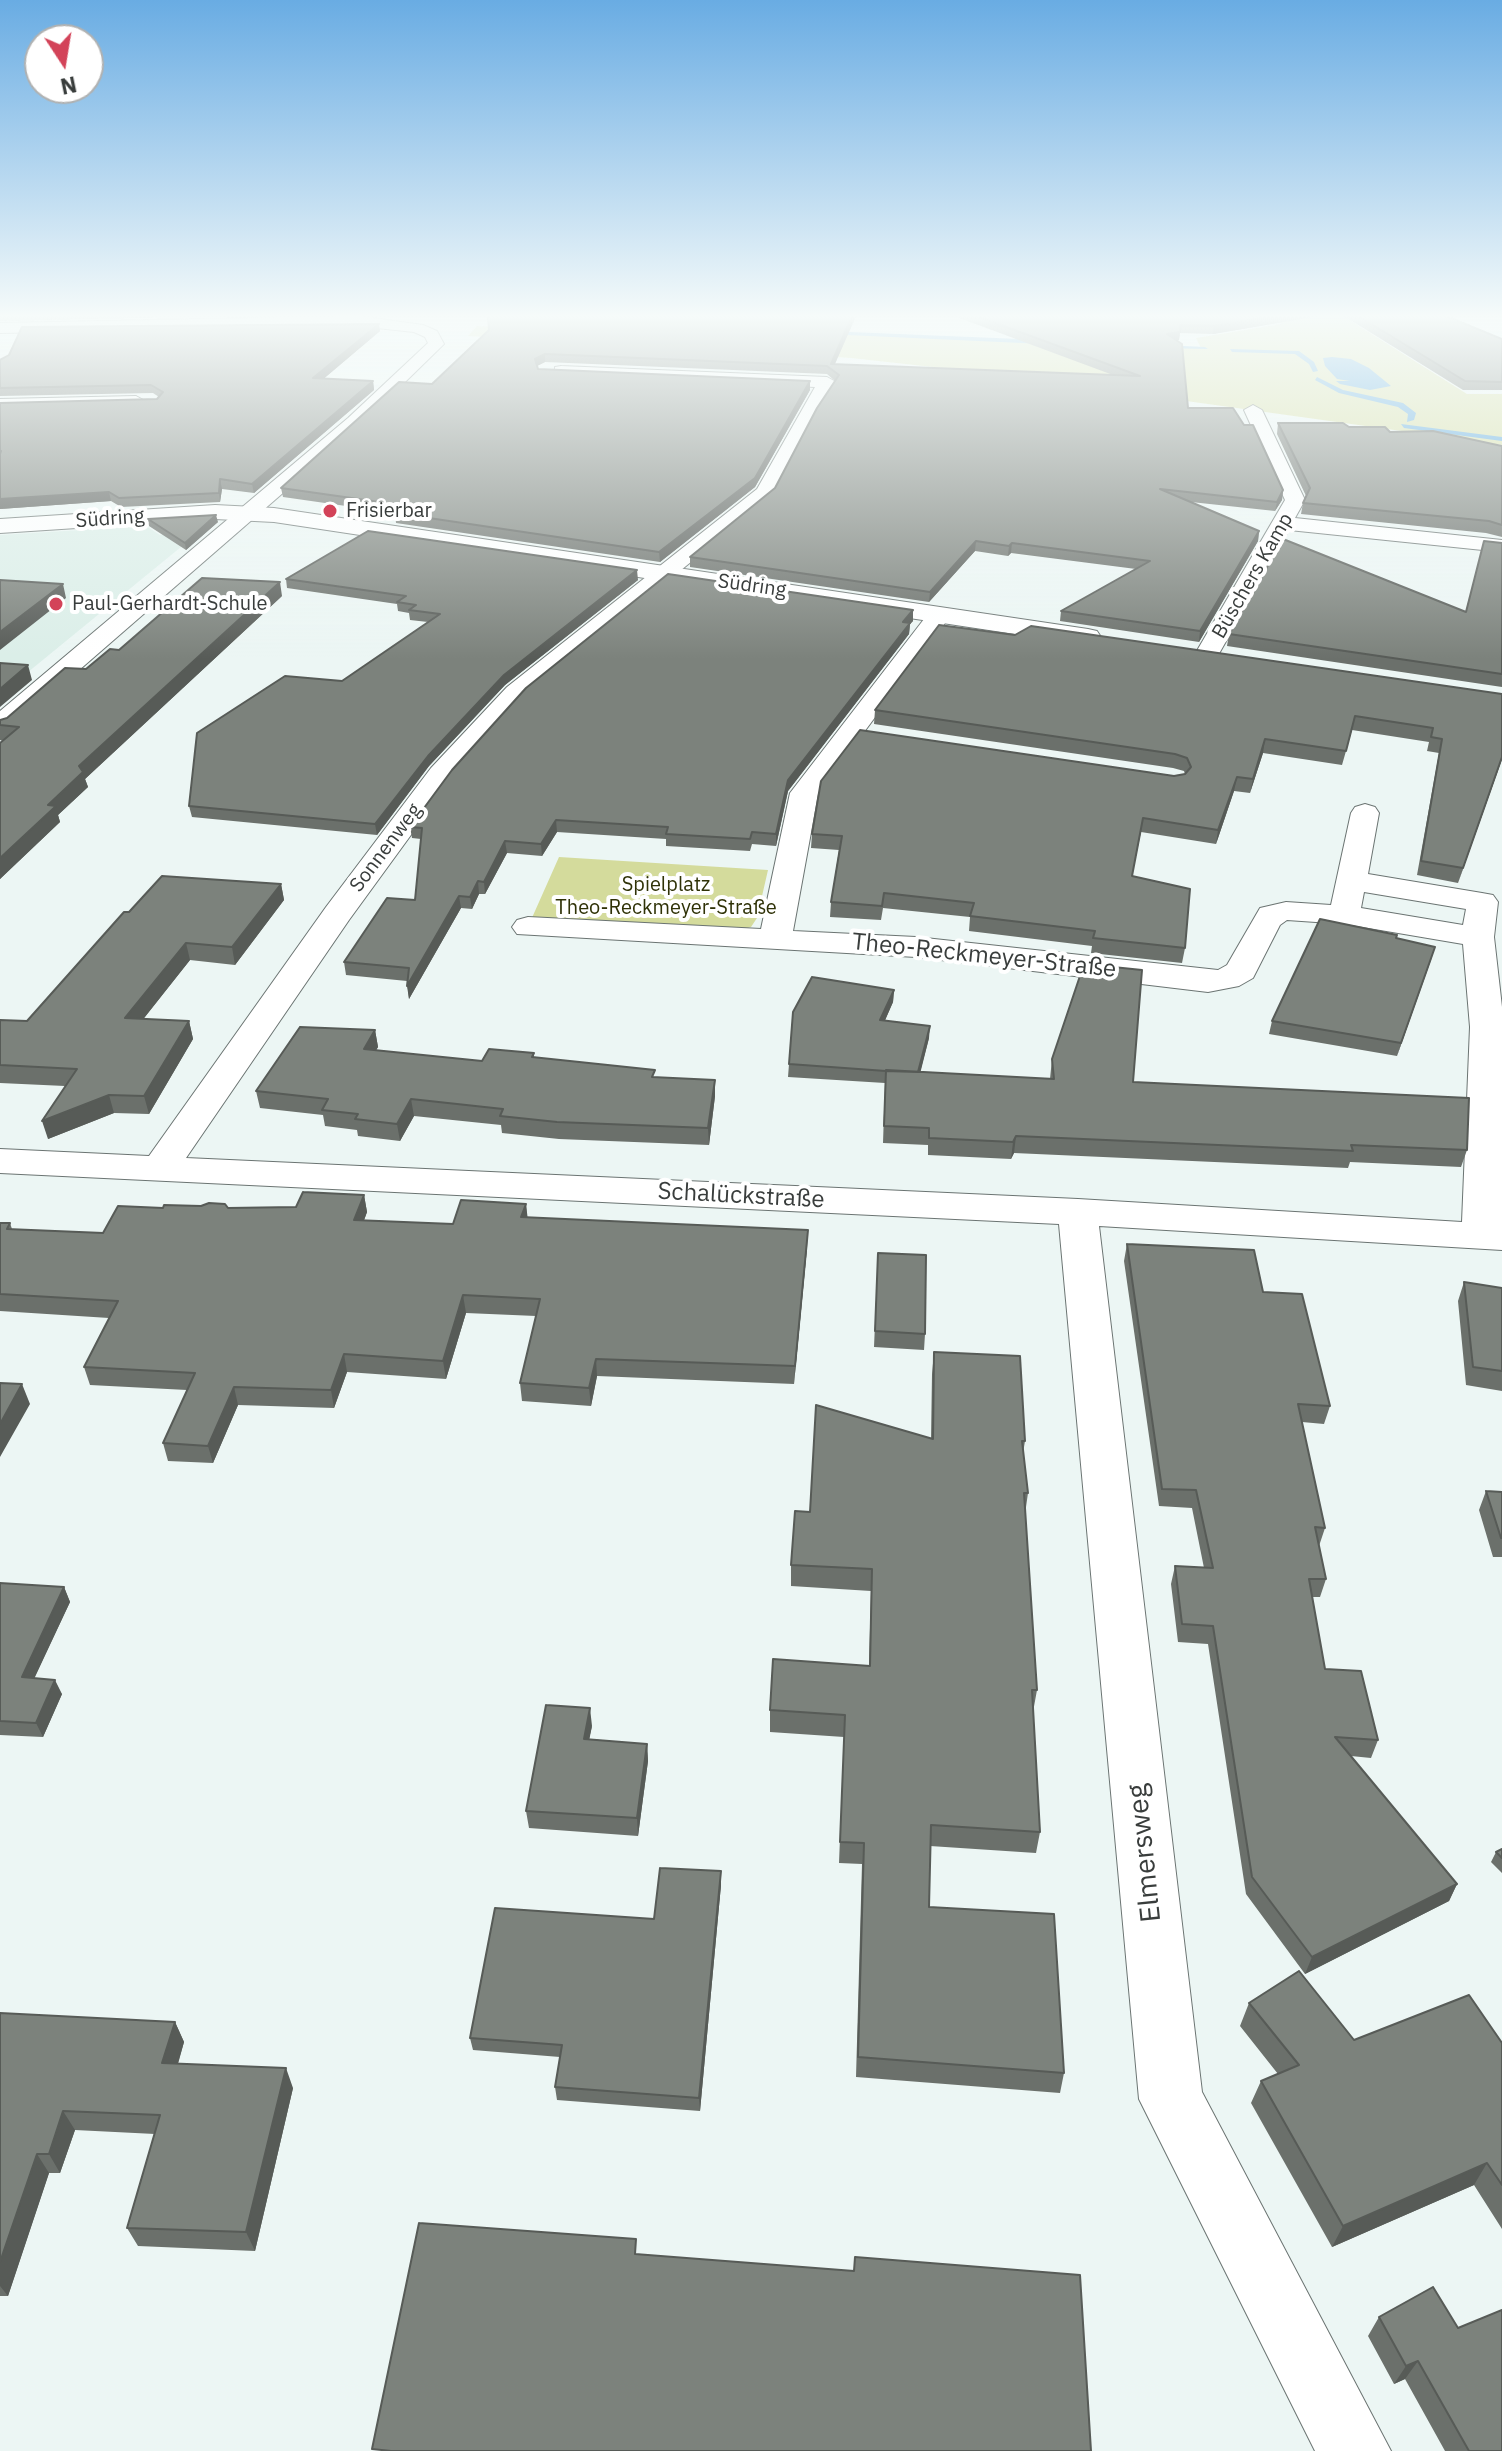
<!DOCTYPE html>
<meta charset="utf-8">
<style>
body{margin:0}
#map{position:relative;width:1502px;height:2451px;overflow:hidden;background:#ecf6f4;font-family:"IBM Plex Sans",sans-serif}
canvas{display:block}
.north{position:absolute;left:24px;top:24px;width:80px;height:80px;box-sizing:border-box;background:#fff;border:2px solid #b0b1b1;border-radius:50%;rotate:168deg;font-size:22px;font-weight:700;line-height:32px;text-align:center;color:#393d3c}
.north::after{content:'';display:block;margin:auto;width:28px;height:36px;background:#d34359;clip-path:polygon(50% 0,100% 100%,50% 72%,0 100%)}
</style>
<div id="map">
<canvas width="1502" height="2451"></canvas>
<div class="north">N</div>
</div>
<script>
const context = document.querySelector('canvas').getContext('2d');
context.lineJoin = 'round';
function paint(path, color) { context.fillStyle = color; context.fill(path, 'evenodd'); }
const toPath = rows => new Path2D(rows.map(r => 'M' + r).join(''));
function strokePath(path, color, width, dash) { context.strokeStyle = color; context.lineWidth = width; context.lineCap = dash ? 'butt' : 'round'; context.setLineDash(dash || []); context.stroke(path); }
function write(font, color, halo, rows, align = 'center') {
  context.font = font + ' "IBM Plex Sans",sans-serif'; context.lineWidth = 8; context.setLineDash([]); context.textBaseline = 'middle'; context.strokeStyle = halo; context.fillStyle = color; for (const [text, x, y, turn = 0] of rows) {
    context.save(); context.translate(x, y); context.rotate((+turn || 0) * Math.PI / 180); context.textAlign = isNaN(turn) ? turn : align; if (halo) context.strokeText(text, 0, 0); context.fillText(text, 0, 0); context.restore();
  }
}
const built = toPath([
 [146,526,160,535,179,530,192,538,0,695,0,535]
]);
const green = toPath([
 [1276,316,1343,316,1467,394,1502,394,1502,445,978,372,851,358,468,336,477,326,648,334,656,325,1201,348,1196,338,1282,324],
 [559,857,768,870,757,918,751,927,732,932,531,920]
]);
const water = toPath([
 [1332,357,1351,359,1369,368,1391,386,1370,390,1340,384,1336,381,1350,381,1337,379,1325,366,1323,358]
]);
const stream = toPath([
 [827,331,1044,340,1047,342,1044,344,825,334,827,331],
 [1163,345,1205,347,1208,349,1161,348,1163,345],
 [1230,349,1299,351,1314,362,1318,371,1313,372,1309,364,1295,354,1232,352,1230,349],
 [1317,377,1343,390,1403,403,1416,413,1414,420,1407,422,1408,414,1398,407,1339,393,1315,380,1317,377],
 [1401,424,1502,437,1502,441,1404,428,1401,424]
]);
const street = toPath([
 [358,316,423,325,437,331,444,344,360,426,9,731,0,733,0,711,348,418,428,343,425,337,414,332,358,326,0,333,0,323,358,316],
 [561,366,827,377,836,382,814,415,772,496,525,697,451,780,349,920,186,1158,1078,1199,1462,1222,1470,1027,1463,944,1345,924,1287,920,1280,925,1253,978,1239,986,1208,992,916,957,517,934,512,927,517,920,528,917,761,929,790,793,931,610,939,608,951,615,818,794,793,931,916,937,1218,970,1227,965,1260,908,1286,902,1331,905,1351,813,1355,807,1365,804,1375,807,1379,813,1368,874,1482,893,1493,895,1498,902,1494,937,1502,1007,1502,1250,1099,1226,1202,2092,1391,2451,1315,2451,1139,2099,1059,1224,0,1173,0,1149,149,1156,326,907,431,768,507,687,757,489,815,387,555,375,555,367,561,366],
 [1364,892,1466,909,1463,925,1361,908,1364,892],
 [136,396,145,401,142,405,0,409,0,399,136,396],
 [1253,405,1262,410,1305,500,1295,518,1502,540,1502,552,1289,530,1216,659,1198,659,1195,654,1285,500,1244,410,1253,405]
]);
const secondary = toPath([
 [215,505,274,508,1088,629,1097,631,1101,637,1097,643,1088,645,274,522,215,519,0,533,0,519,215,505]
]);
const wall = toPath([
 [0,316,213,316,0,321],
 [487,316,856,316,835,364,1113,375,954,316,1318,316,1213,334,1180,333,1179,340,1176,341,1188,408,1283,490,1282,500,1275,511,1191,502,1259,531,1258,541,1199,642,1060,621,1061,611,1136,569,1011,553,1008,556,975,551,929,602,690,567,690,557,775,488,835,381,827,374,545,362,537,366,538,369,810,381,810,390,755,487,660,562,396,523,395,513,283,497,281,488,432,384,489,330],
 [1344,316,1446,316,1502,339,1502,390,1463,390],
 [380,331,323,379,373,381,374,390,254,493,222,489,220,502,121,507,111,501,0,509,0,403,157,399,159,397,153,393,0,396,0,360],
 [1278,423,1349,427,1502,446,1502,537,1486,533,1301,514,1303,503,1306,496,1277,434],
 [148,519,218,522,186,550,149,526],
 [1502,543,1502,687,1227,646,1229,634,1466,612],
 [286,579,638,580,505,685,429,766,377,835,192,817,189,806,342,681,428,622,410,620,409,613,398,611,397,604,287,588],
 [282,596,85,779,88,787,58,815,60,822,0,879,0,743,3,741,0,740,0,720,7,718,119,650],
 [913,610,913,621,910,624,909,634,788,791,776,846,752,844,750,851,666,846,666,839,557,832,542,856,507,853,485,894,479,894,472,909,461,908,409,999,407,981,346,975,344,962,415,900,421,839,412,838,410,827],
 [1502,694,1502,759,1458,883,1417,875,1439,753,1427,751,1429,742,1352,730,1342,765,1263,753,1250,793,1234,791,1216,844,1141,832,1132,876,1185,948,1182,963,1091,953,1092,946,969,931,970,917,883,908,881,920,830,917,831,902,839,850,811,848,812,834,1185,774,1184,771,1173,768,874,724,875,710],
 [281,884,284,900,235,965,190,960,143,1019,189,1021,193,1039,149,1114,114,1113,48,1139,65,1086,0,1083,0,1020,27,1021,129,912],
 [1435,947,1397,1056,1269,1034,1272,1021],
 [894,990,893,1002,885,1020,929,1038,920,1072,1050,1079,1052,1059,1133,1082,1467,1150,1461,1167,1350,1162,1348,1168,1014,1153,1011,1159,928,1155,928,1145,883,1143,885,1083,788,1077,789,1064],
 [375,1030,378,1047,376,1050,482,1061,534,1053,534,1058,655,1078,715,1080,715,1096,709,1145,559,1139,502,1133,501,1125,414,1116,400,1141,358,1136,357,1130,325,1126,323,1115,260,1108,256,1091],
 [364,1195,367,1212,364,1220,453,1224,526,1204,527,1218,807,1248,794,1384,597,1376,591,1406,522,1401,520,1383,536,1316,466,1313,446,1379,347,1372,334,1408,238,1405,213,1463,168,1461,163,1443,187,1390,90,1385,84,1367,109,1318,0,1311,0,1223,10,1223,12,1229,103,1233,163,1208,296,1207],
 [1127,1244,1263,1292,1330,1406,1324,1424,1302,1422,1325,1528,1319,1546,1326,1579,1320,1597,1312,1597,1325,1669,1378,1740,1371,1758,1351,1756,1457,1884,1449,1901,1305,1974,1246,1894,1208,1644,1178,1642,1171,1584,1175,1566,1204,1568,1192,1508,1159,1506,1124,1261],
 [878,1253,925,1334,924,1350,874,1347],
 [1464,1282,1502,1288,1502,1391,1466,1385,1458,1301],
 [934,1352,1025,1441,1023,1453,1028,1493,1025,1514,1037,1690,1033,1712,1040,1832,1036,1853,930,1846,929,1907,1064,2073,1060,2093,856,2077,862,1864,839,1863,844,1737,770,1732,770,1710,869,1666,871,1591,791,1586,791,1565,810,1512,931,1439,932,1374],
 [1486,1491,1502,1492,1502,1557,1493,1557,1479,1510],
 [0,1583,64,1587,70,1602,34,1678,62,1694,43,1737,0,1735],
 [592,1726,589,1739,647,1744,648,1761,638,1836,529,1828,526,1811],
 [1502,1849,1502,1873,1491,1862,1496,1852],
 [721,1885,700,2111,557,2100,555,2087,560,2057,473,2050,470,2038,654,1919],
 [1249,2003,1354,2040,1502,2043,1502,2229,1474,2185,1332,2247,1251,2103,1261,2081,1278,2074,1240,2026],
 [0,2013,175,2022,184,2042,178,2064,293,2088,255,2251,138,2246,127,2228,155,2134,75,2130,60,2173,49,2173,8,2296,0,2296],
 [1379,2317,1502,2451,1445,2451,1405,2379,1394,2384,1368,2336]
]);
const shadedWall = toPath([
 [852,316,856,316,832,370,831,364],
 [1274,316,1318,316,1213,334,1214,326],
 [379,324,380,331,314,387,313,378],
 [1180,332,1179,340,1166,342,1167,334],
 [545,354,545,362,535,367,535,359],
 [373,381,374,390,254,493,252,484],
 [810,381,810,390,755,487,660,562,659,552],
 [220,479,222,489,220,502,219,493],
 [1283,490,1282,500,1275,511,1277,502],
 [109,492,111,501,0,509,0,499],
 [216,515,218,522,186,550,185,543],
 [1259,531,1258,541,1199,642,1200,631],
 [976,541,975,551,929,602,930,592],
 [1012,543,1011,553,1008,556,1009,546],
 [637,570,638,580,505,685,429,766,377,835,375,824,428,756,504,675],
 [280,582,282,596,85,779,88,787,58,815,60,822,0,879,0,858,48,805,79,766],
 [63,584,66,598,0,650,0,632],
 [913,610,913,621,910,624,909,634,788,791,776,846,776,834,788,780,903,622],
 [28,665,32,680,0,707,0,689],
 [1265,739,1263,753,1250,793,1253,779],
 [1502,757,1502,759,1458,883,1463,868],
 [1237,777,1234,791,1216,844,1218,830],
 [556,820,557,832,542,856,541,844],
 [505,841,507,853,485,894,484,882],
 [478,881,479,894,472,909,470,897],
 [281,884,284,900,235,965,232,947],
 [459,896,461,908,409,999,407,986],
 [186,943,190,960,130,1036,125,1018],
 [1435,947,1431,960,1397,1056,1401,1043],
 [894,990,893,1002,880,1032,880,1020],
 [189,1021,193,1039,149,1114,144,1096],
 [930,1026,929,1038,917,1086,918,1073],
 [375,1030,378,1047,367,1066,364,1049],
 [715,1080,715,1096,709,1145,708,1128],
 [109,1095,114,1113,48,1139,42,1121],
 [411,1099,414,1116,400,1141,397,1124],
 [1016,1136,1014,1153,1011,1159,1013,1142],
 [364,1195,367,1212,358,1237,354,1220],
 [526,1204,528,1221,521,1217],
 [808,1230,807,1248,794,1384,795,1366],
 [463,1295,466,1313,446,1379,443,1361],
 [344,1354,347,1372,334,1408,331,1390],
 [596,1359,597,1376,591,1406,589,1388],
 [22,1384,30,1404,0,1457,0,1424],
 [234,1387,238,1405,213,1463,208,1446],
 [64,1587,70,1602,28,1692,22,1677],
 [55,1680,62,1694,43,1737,36,1723],
 [590,1708,592,1726,586,1756,584,1739],
 [647,1744,648,1761,638,1836,637,1818],
 [721,1871,721,1885,700,2111,699,2098],
 [1457,1884,1449,1901,1305,1974,1312,1957],
 [175,2022,184,2042,172,2083,162,2063],
 [286,2068,293,2088,255,2251,246,2232],
 [63,2111,75,2130,60,2173,49,2154],
 [37,2154,49,2173,8,2296,0,2286,0,2262],
 [1487,2163,1474,2185,1332,2247,1343,2226],
 [1418,2361,1405,2379,1394,2384,1406,2366]
]);
const building = toPath([
 [488,316,852,316,831,364,1140,376,976,316,1274,316,1214,326,1180,325,1180,332,1167,334,1182,344,1188,408,1233,408,1244,425,1253,425,1283,490,1277,502,1160,489,1259,531,1200,631,1061,611,1150,561,1012,543,1009,546,976,541,930,592,690,557,775,488,817,408,839,375,827,366,545,354,535,359,538,369,810,381,755,478,659,552,395,513,408,506,281,488,399,382,432,384,489,330,488,316],
 [1358,316,1446,316,1502,339,1502,382,1465,381,1358,316],
 [379,324,313,378,373,381,252,484,220,479,219,493,119,498,109,492,0,499,0,454,1,451,0,451,0,403,157,399,163,392,151,385,0,388,0,360,9,355,22,327,379,324],
 [1278,423,1343,423,1349,427,1385,427,1390,432,1433,431,1502,446,1502,525,1489,521,1303,503,1310,488,1278,423],
 [216,515,185,543,148,519,216,515],
 [368,531,637,570,504,675,428,756,375,824,189,806,197,733,285,676,342,681,440,614,409,610,416,605,397,602,406,596,286,579,368,531],
 [1283,539,1466,612,1484,541,1502,543,1502,674,1229,634,1283,539],
 [668,574,913,610,903,622,910,623,788,780,776,834,752,832,750,839,666,834,668,827,556,820,541,844,505,841,484,882,478,881,470,897,459,896,407,986,409,968,344,962,387,898,415,900,422,828,410,827,452,770,526,688,668,574],
 [202,578,280,582,79,766,83,772,48,805,56,806,0,858,0,743,19,727,0,725,0,720,7,718,65,668,86,669,110,649,119,650,202,578],
 [0,580,63,584,0,632,0,580],
 [939,625,1015,635,1031,626,1502,694,1502,757,1463,868,1421,861,1442,739,1431,737,1433,728,1355,716,1346,751,1265,739,1253,779,1237,777,1218,830,1143,818,1132,876,1190,889,1185,948,1093,938,1095,931,970,916,974,903,884,893,882,906,831,902,842,836,812,834,821,781,860,730,1174,776,1185,774,1191,767,1187,758,1175,754,875,710,939,625],
 [0,663,28,665,0,689,0,663],
 [162,876,281,884,232,947,186,943,125,1018,189,1021,144,1096,109,1095,42,1121,77,1069,0,1065,0,1020,27,1021,124,912,129,912,162,876],
 [1320,919,1397,935,1396,938,1435,947,1401,1043,1272,1021,1320,919],
 [1084,964,1142,970,1133,1082,1469,1098,1467,1150,1351,1145,1353,1151,1016,1136,1013,1142,929,1138,929,1128,884,1126,886,1070,1054,1079,1052,1059,1084,964],
 [812,977,894,990,880,1020,930,1026,918,1072,886,1071,789,1064,793,1012,812,977],
 [300,1027,375,1030,364,1049,482,1061,489,1049,534,1053,532,1057,655,1070,652,1077,715,1080,708,1128,557,1122,500,1116,503,1109,411,1099,397,1124,355,1119,358,1114,322,1110,328,1099,256,1091,300,1027],
 [303,1192,364,1195,354,1220,453,1224,461,1200,526,1204,521,1217,808,1230,795,1366,596,1359,589,1388,520,1383,540,1299,463,1295,443,1361,344,1354,331,1390,234,1387,208,1446,163,1443,195,1373,84,1367,118,1301,0,1294,0,1223,10,1223,7,1229,103,1233,118,1206,163,1208,164,1205,201,1206,209,1203,225,1204,228,1208,296,1207,303,1192],
 [1127,1244,1254,1250,1263,1292,1302,1294,1330,1406,1298,1404,1325,1528,1315,1527,1326,1579,1309,1579,1325,1669,1361,1671,1378,1740,1335,1737,1457,1884,1312,1957,1252,1877,1213,1626,1182,1624,1175,1566,1213,1568,1196,1490,1162,1489,1127,1244],
 [878,1253,926,1255,925,1334,875,1331,878,1253],
 [1464,1282,1502,1288,1502,1371,1473,1367,1464,1282],
 [934,1352,1020,1356,1025,1441,1022,1441,1028,1493,1024,1493,1037,1690,1032,1690,1040,1832,931,1825,929,1907,1054,1914,1064,2073,858,2057,864,1843,840,1842,845,1715,770,1710,773,1659,870,1666,872,1569,791,1565,795,1511,810,1512,816,1405,933,1439,934,1352],
 [0,1383,22,1384,0,1424,0,1383],
 [1486,1491,1502,1492,1502,1538,1501,1538,1486,1491],
 [0,1583,64,1587,22,1677,55,1680,36,1723,0,1721,0,1583],
 [546,1705,590,1708,584,1739,647,1744,637,1818,526,1811,546,1705],
 [1502,1849,1502,1858,1496,1852,1502,1849],
 [660,1868,721,1871,699,2098,555,2087,562,2045,470,2038,495,1908,654,1919,660,1868],
 [1299,1971,1354,2040,1469,1995,1502,2043,1502,2185,1487,2163,1343,2226,1261,2081,1299,2065,1249,2003,1299,1971],
 [0,2013,175,2022,162,2063,286,2068,246,2232,127,2228,160,2115,63,2111,49,2154,37,2154,0,2262,0,2013],
 [419,2223,636,2239,635,2254,854,2271,855,2257,1080,2275,1091,2451,391,2451,372,2449,419,2223],
 [1433,2287,1458,2328,1502,2310,1502,2451,1469,2451,1418,2361,1406,2366,1379,2317,1433,2287]
]);
const markers = [
 [330,511,8,"#d34359"],
 [56,604,8,"#d34359"]
];
const farPoinames = [
 ["Frisierbar",346,511],
 ["Paul-Gerhardt-Schule",72,604]
];
const farStreetnames = [
 ["Südring",110,519,-4],
 ["Büschers Kamp",1253,576,-60],
 ["Südring",752,586,8],
 ["Sonnenweg",386,848,-53]
];
const farParknames = [
 ["Spielplatz",666,885],
 ["Theo-Reckmeyer-Straße",666,908]
];
const streetNames = [
 ["Theo-Reckmeyer-Straße",984,956,6],
 ["Schalückstraße",741,1196,3]
];
const nearStreetnames = [
 ["Elmersweg",1145,1853,-96]
];
paint(built, '#dbeee8');
paint(green, '#d4db9c');
paint(water, '#4b9fdb');
paint(stream, '#4b9fdb');
strokePath(street, '#6b7472', 2);
strokePath(secondary, '#6b7472', 2);
paint(street, '#fff');
paint(secondary, '#fff');
paint(wall, '#6b706b');
paint(shadedWall, '#575b57');
paint(building, '#7c827c');
strokePath(building, '#575b57', 2);
const sky = context.createLinearGradient(0, 0, 0, 659);
sky.addColorStop(0, '#69ace3');
sky.addColorStop(0.48, '#f6fbfa');
sky.addColorStop(1, '#f6fbfa00');
context.fillStyle = sky;
context.fillRect(0, 0, 1502, 659);
for (const [x, y, r, color] of markers) { const dot = new Path2D(); dot.arc(x, y, r, 0, 2 * Math.PI); context.fillStyle = color; context.fill(dot); strokePath(dot, '#fff', 3); }
write('20px', '#393d3c', '#fff', farPoinames, 'left');
write('20px', '#393d3c', '#fff', farStreetnames);
write('20px', '#2f3207', '#fff', farParknames);
write('24px', '#393d3c', '#fff', streetNames);
write('28px', '#393d3c', '#fff', nearStreetnames);
</script>
